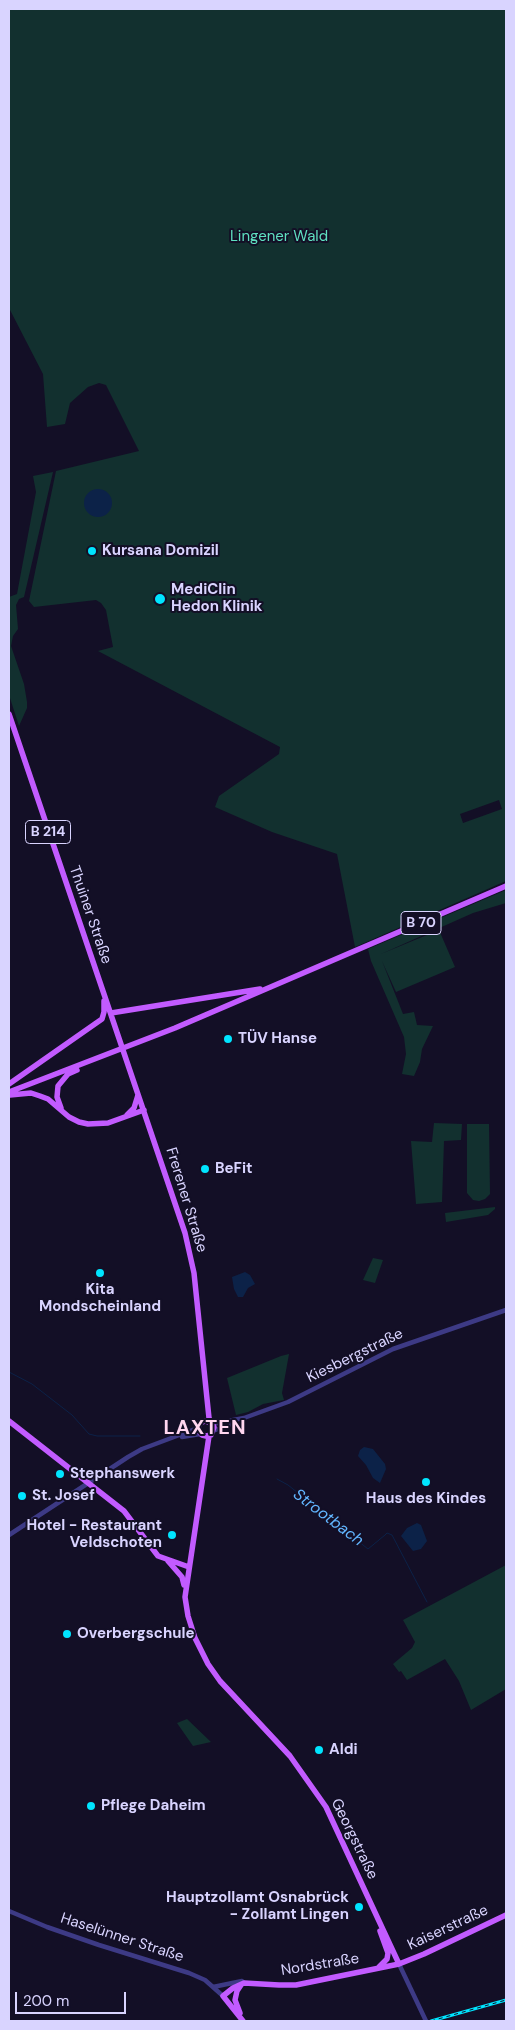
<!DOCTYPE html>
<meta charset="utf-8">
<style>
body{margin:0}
#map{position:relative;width:515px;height:2030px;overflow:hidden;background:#130f26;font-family:"DM Sans",sans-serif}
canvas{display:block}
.frame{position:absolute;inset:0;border:10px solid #d9d4ff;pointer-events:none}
.scale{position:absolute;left:15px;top:1992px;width:111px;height:22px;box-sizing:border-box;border:2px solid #d9d4ff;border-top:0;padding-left:6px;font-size:15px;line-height:18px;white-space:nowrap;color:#d9d4ff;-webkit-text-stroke:4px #130f26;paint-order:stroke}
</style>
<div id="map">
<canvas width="515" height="2030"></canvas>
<div class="frame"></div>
<div class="scale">200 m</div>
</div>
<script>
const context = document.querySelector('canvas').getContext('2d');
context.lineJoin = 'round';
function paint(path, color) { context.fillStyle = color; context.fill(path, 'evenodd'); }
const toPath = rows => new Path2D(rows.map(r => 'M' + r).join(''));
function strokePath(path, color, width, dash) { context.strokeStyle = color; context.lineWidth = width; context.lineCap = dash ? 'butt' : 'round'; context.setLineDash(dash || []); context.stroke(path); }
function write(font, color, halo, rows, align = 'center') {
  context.font = font + ' "DM Sans",sans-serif'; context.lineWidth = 4; context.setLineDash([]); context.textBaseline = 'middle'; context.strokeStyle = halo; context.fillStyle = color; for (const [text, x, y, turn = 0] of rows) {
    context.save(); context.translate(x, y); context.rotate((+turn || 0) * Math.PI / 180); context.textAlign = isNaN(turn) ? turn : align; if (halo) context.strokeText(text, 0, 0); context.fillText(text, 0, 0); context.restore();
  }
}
const green = toPath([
 [9,9,506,9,506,881,355,947,337,854,272,832,215,807,219,796,279,754,280,747,98,651,113,647,106,610,101,603,96,600,34,607,29,601,56,471,139,451,106,385,99,383,88,387,70,403,65,424,47,427,43,374,9,308],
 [499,800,502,809,463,823,460,814],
 [53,472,24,597,19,599,16,605,18,629,13,636,11,646,24,684,27,702,27,708,19,726,9,695,9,597,17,594,36,492,33,476],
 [506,890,506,903,473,913,381,954,439,930,455,967,396,992,382,961,403,1014,414,1012,417,1025,433,1026,422,1049,420,1062,414,1076,402,1074,406,1054,404,1037,371,961,368,949],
 [434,1123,462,1124,461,1140,444,1141,442,1202,416,1204,411,1141,432,1142],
 [467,1124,489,1124,490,1194,485,1199,479,1201,473,1200,467,1193],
 [495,1207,495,1209,488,1215,446,1222,445,1213],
 [373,1258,383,1260,375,1283,363,1280],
 [289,1354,282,1393,284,1400,263,1404,248,1412,236,1415,227,1378,281,1356],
 [506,1565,506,1689,471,1710,459,1681,445,1659,407,1680,401,1671,399,1672,393,1664,412,1648,415,1642,403,1620],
 [187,1719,211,1742,193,1746,177,1723]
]);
const water = toPath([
 '84 503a14 14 0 1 1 28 0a14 14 0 1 1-28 0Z',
 [245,1272,250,1275,255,1284,248,1288,243,1297,238,1297,234,1289,232,1277],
 [364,1447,373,1449,385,1464,386,1469,380,1483,373,1478,366,1465,358,1456,360,1450],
 [417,1523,421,1525,427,1541,421,1549,413,1551,401,1536,407,1528]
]);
const stream = toPath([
 [9,1372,32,1384,72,1415,89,1434,97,1436,140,1436],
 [277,1479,288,1485,368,1549,385,1535,387,1533,392,1535,427,1602]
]);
const minor = toPath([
 [212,1424,244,1418,288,1402,393,1349,506,1310],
 [213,1431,234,1423],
 [182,1437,200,1434],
 [9,1535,128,1457,142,1449,198,1428],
 [9,1911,47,1927,99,1945,189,1973,205,1980,223,1996],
 [399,1964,426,2021],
 [213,1987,242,1981,244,1983]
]);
const major = toPath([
 [9,714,185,1233,194,1273,209,1418,214,1427,211,1435,206,1436,202,1435,198,1430,200,1423,205,1421,211,1423],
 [111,1013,260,989],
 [9,1084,102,1019,104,1012,104,1001],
 [9,1092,175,1028,506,886],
 [10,1095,31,1093,40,1096,48,1099,69,1117,79,1122,88,1124,108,1123,144,1110],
 [61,1108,57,1097,58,1086,68,1074,77,1070],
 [127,1115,134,1108,138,1095],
 [9,1421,124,1511,158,1556,189,1567],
 [209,1436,185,1597,188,1616,195,1638,208,1664,220,1681,290,1756,326,1807,399,1964],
 [168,1561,182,1577,184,1585],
 [379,1967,387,1959,388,1953,380,1931],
 [240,2013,235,2000,237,1991,241,1985],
 [243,2021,223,1996,233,1988,244,1983,279,1985,296,1985,399,1964,424,1954,506,1915]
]);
const rail = toPath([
 [431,2021,506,2000]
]);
const markers = [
 [92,551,5,"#00e5ff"],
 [160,599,6,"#00e5ff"],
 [228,1039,5,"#00e5ff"],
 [205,1169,5,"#00e5ff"],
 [100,1273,5,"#00e5ff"],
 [60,1474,5,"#00e5ff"],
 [426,1482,5,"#00e5ff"],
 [22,1496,5,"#00e5ff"],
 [172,1535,5,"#00e5ff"],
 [67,1634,5,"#00e5ff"],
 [319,1750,5,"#00e5ff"],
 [91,1806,5,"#00e5ff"],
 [359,1907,5,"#00e5ff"]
];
const shields = [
 [48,832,45],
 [421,923,40]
];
const shieldNames = [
 ["B 214",48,832],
 ["B 70",421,923]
];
const parkNames = [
 ["Lingener Wald",279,237]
];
const poiNames = [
 ["Kursana Domizil",102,551],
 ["MediClin",171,590],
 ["Hedon Klinik",171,607],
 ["TÜV Hanse",238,1039],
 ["BeFit",215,1169],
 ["Kita",100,1290,"center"],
 ["Mondscheinland",100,1307,"center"],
 ["Stephanswerk",70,1474],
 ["St. Josef",32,1496],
 ["Haus des Kindes",426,1499,"center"],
 ["Hotel - Restaurant",162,1526,"right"],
 ["Veldschoten",162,1543,"right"],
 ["Overbergschule",77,1634],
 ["Aldi",329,1750],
 ["Pflege Daheim",101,1806],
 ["Hauptzollamt Osnabrück",349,1898,"right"],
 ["- Zollamt Lingen",349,1915,"right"]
];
const streetNames = [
 ["Thuiner Straße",90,915,71],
 ["Frerener Straße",186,1200,73],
 ["Kiesbergstraße",355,1356,-26],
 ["Georgstraße",354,1839,64],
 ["Kaiserstraße",448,1928,-25],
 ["Haselünner Straße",122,1938,18],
 ["Nordstraße",320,1965,-9]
];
const waterNames = [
 ["Strootbach",328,1518,37]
];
const districtNames = [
 ["LAXTEN",205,1429]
];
paint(green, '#12302f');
paint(water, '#0c2248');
strokePath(stream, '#0c2248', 1);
strokePath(minor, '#3d3a85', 4.5);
strokePath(major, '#c25bff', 5.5);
strokePath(rail, '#00e5ff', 3);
strokePath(rail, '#130f26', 1, [4]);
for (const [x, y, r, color] of markers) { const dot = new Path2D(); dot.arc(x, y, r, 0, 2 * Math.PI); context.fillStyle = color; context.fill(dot); strokePath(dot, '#130f26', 2); }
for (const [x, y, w] of shields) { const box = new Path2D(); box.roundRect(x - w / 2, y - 11.5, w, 23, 4); context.fillStyle = '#130f26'; context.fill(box); strokePath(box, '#d9d4ff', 1); }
write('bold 14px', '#d9d4ff', null, shieldNames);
write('15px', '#5fe0c0', '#130f26', parkNames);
write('bold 15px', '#d9d4ff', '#130f26', poiNames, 'left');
write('15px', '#d9d4ff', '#130f26', streetNames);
write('italic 16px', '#62b6ff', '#130f26', waterNames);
context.letterSpacing = '1px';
write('bold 20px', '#ffd6f0', '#130f26', districtNames);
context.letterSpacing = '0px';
</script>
